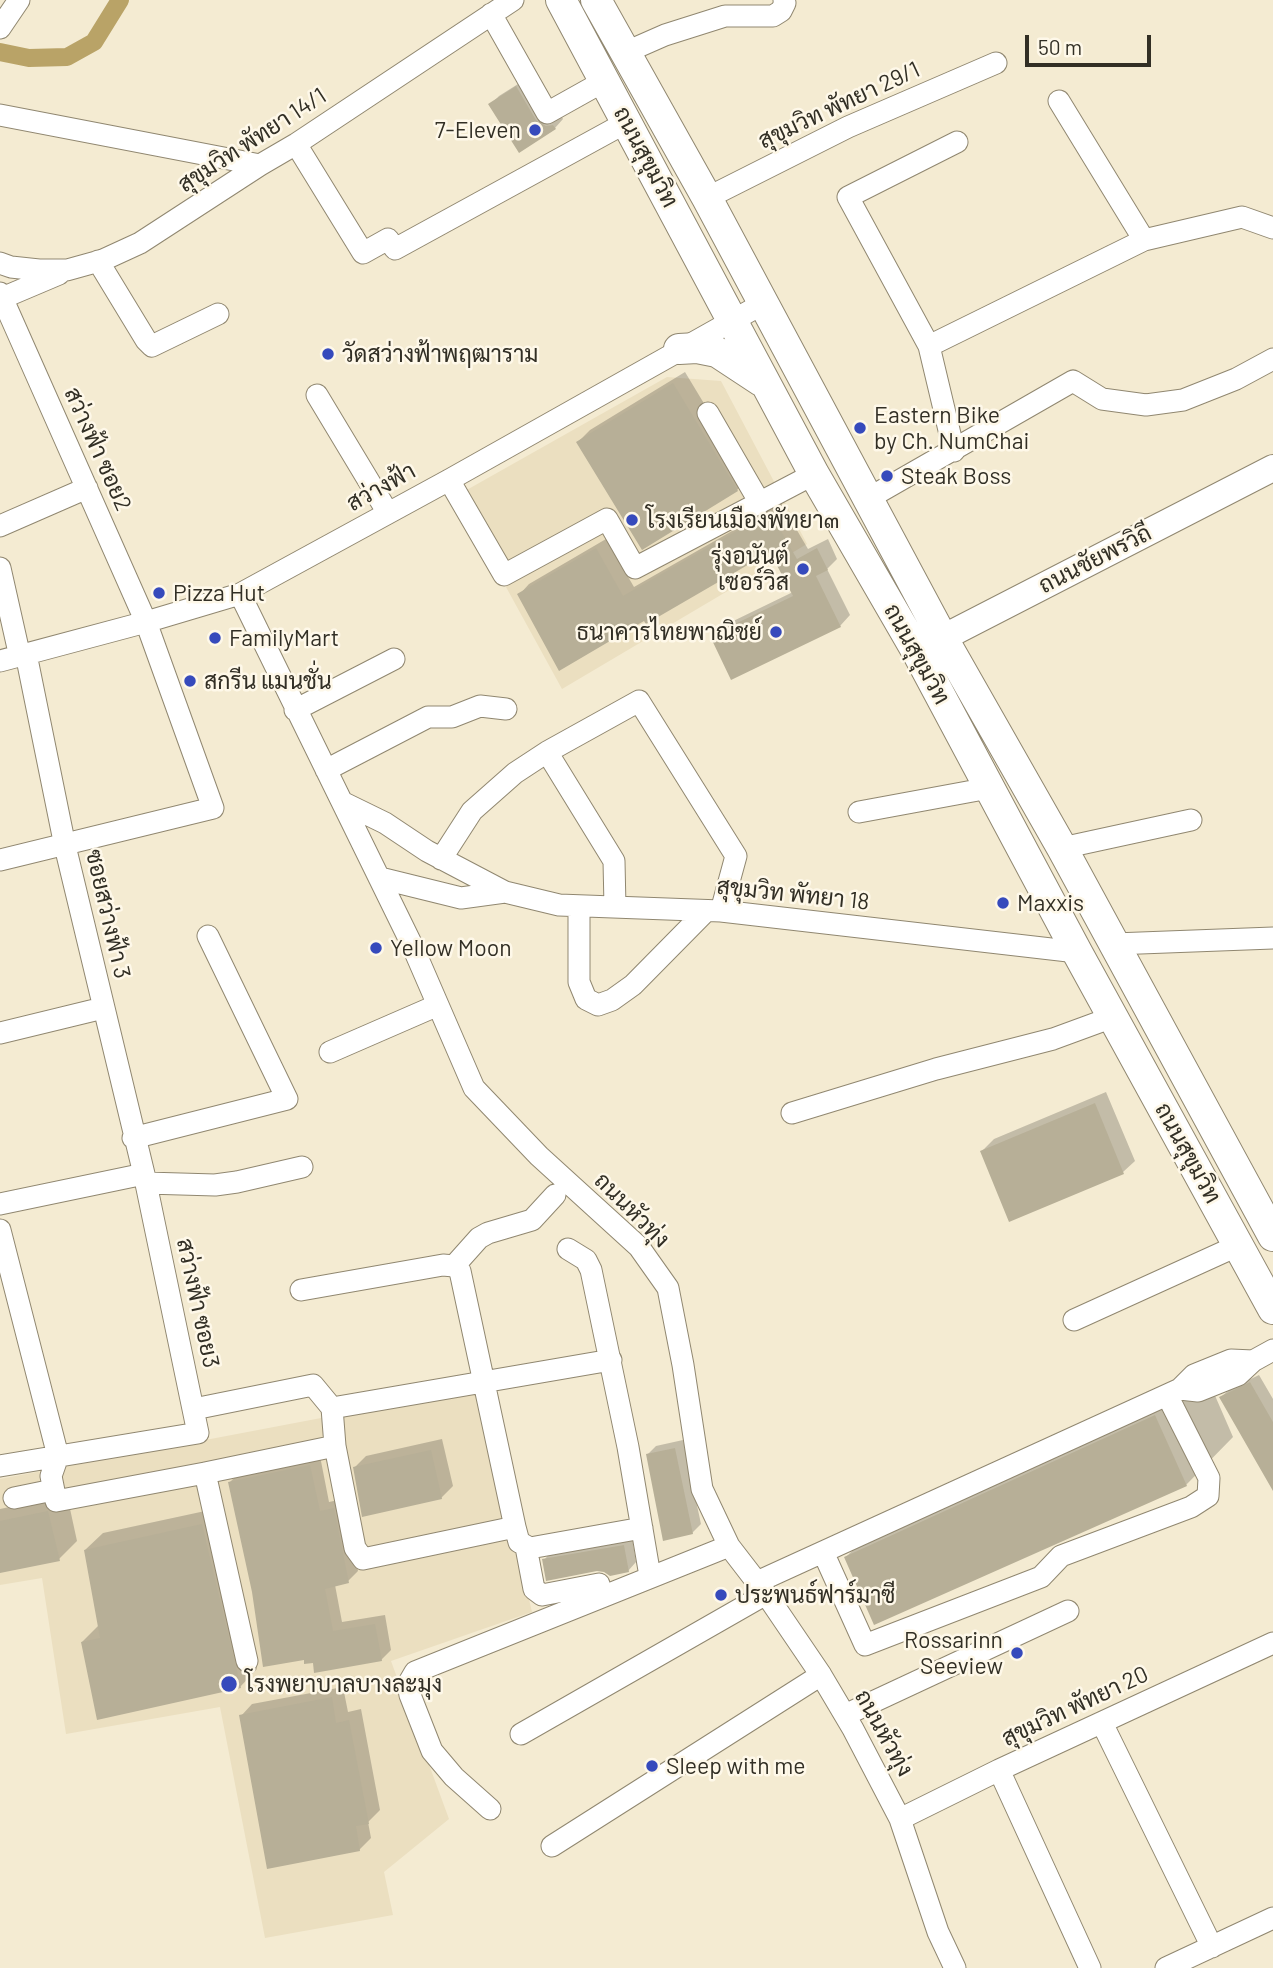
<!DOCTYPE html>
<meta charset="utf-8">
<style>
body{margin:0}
#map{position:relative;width:1273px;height:1968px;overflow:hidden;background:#f4ebd2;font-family:Barlow,sans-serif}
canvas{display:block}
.scale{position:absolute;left:1025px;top:35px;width:126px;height:32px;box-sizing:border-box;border:4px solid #322f25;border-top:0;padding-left:9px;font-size:21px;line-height:24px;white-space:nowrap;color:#322f25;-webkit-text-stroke:5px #fef8e9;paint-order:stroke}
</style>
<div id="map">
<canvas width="1273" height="1968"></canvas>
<div class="scale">50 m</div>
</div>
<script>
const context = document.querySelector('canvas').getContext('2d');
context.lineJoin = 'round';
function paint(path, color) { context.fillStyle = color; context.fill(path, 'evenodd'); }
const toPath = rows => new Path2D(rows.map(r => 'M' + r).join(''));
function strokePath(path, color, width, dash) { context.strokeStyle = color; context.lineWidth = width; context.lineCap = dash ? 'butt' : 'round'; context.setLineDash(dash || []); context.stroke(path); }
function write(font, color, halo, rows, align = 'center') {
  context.font = font + ' Barlow,Sarabun,sans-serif'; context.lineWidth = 5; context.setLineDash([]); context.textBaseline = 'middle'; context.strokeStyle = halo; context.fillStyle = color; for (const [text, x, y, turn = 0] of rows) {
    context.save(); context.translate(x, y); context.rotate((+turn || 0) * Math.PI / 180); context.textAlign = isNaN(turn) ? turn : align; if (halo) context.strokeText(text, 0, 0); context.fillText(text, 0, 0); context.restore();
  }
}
const built = toPath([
 [667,377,721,381,807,544,562,689,456,496],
 [479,1388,532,1612,391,1661,449,1819,384,1872,393,1915,265,1938,220,1707,66,1734,42,1578,0,1585,0,1479]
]);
const shadow = toPath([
 [526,79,555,118,562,117,563,119,555,128,520,150,490,105,499,96],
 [685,372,749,478,737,490,578,442,590,430],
 [781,503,808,549,828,539,837,559,827,569,850,615,840,626,713,637,723,626,793,592,771,550,645,619,519,595,529,584,606,539,634,587],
 [1106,1092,1135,1161,1123,1172,982,1151,994,1139],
 [1203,1368,1233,1437,1186,1485,846,1557,894,1509],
 [1259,1375,1273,1399,1273,1478,1221,1397,1230,1389],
 [442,1439,453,1486,441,1498,354,1468,366,1456],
 [683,1440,701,1524,692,1533,647,1455,656,1446],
 [320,1456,329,1502,343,1499,358,1571,348,1581,335,1585,342,1622,385,1615,391,1650,381,1660,314,1661,254,1591,230,1482,240,1472],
 [67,1495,77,1541,59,1559,0,1571,0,1509],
 [219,1508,257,1669,240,1687,82,1642,99,1625,85,1550,103,1533],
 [632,1537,636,1562,628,1571,544,1560,552,1551],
 [343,1687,348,1712,361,1709,380,1810,368,1822,371,1838,359,1850,241,1716,252,1704]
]);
const canal = toPath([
 [0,52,29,58,67,57,94,42,120,0]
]);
const building = toPath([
 [516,86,536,120,546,126,553,125,556,129,519,153,488,104],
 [673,383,738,491,642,550,576,442],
 [770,512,797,559,817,548,828,570,816,576,841,627,731,680,710,636,793,596,770,552,646,624,644,621,559,671,517,594,596,548,623,596],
 [1095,1103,1124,1174,1009,1222,980,1151],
 [1250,1382,1273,1422,1273,1491,1219,1397],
 [1155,1415,1187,1486,874,1625,844,1557],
 [675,1448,693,1534,663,1541,646,1454],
 [431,1450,442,1499,362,1517,353,1467],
 [310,1465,320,1511,334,1508,349,1583,325,1589,333,1631,375,1624,382,1661,314,1673,313,1663,304,1664,304,1660,263,1667,252,1592,228,1482],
 [48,1511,60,1561,0,1573,0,1521],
 [202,1524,241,1688,97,1720,81,1642,100,1638,84,1550],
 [624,1545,629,1572,610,1576,604,1572,597,1571,546,1581,542,1559],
 [332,1697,336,1723,349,1720,369,1824,356,1826,360,1851,267,1869,239,1715]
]);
const minor = toPath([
 [491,14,547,113,606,80],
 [0,28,19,0],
 [624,53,665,35,725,16,773,16,781,11,785,3,784,0],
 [1059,101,1144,240],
 [0,115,260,165],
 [957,142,848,197,929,346,1144,240,1242,217,1273,228],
 [296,144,363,253,388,239,395,249,627,122],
 [707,198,848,127,996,63],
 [98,261,146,340,152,346,218,314],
 [0,263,11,267,39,270,67,270,103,260,140,243,260,165,296,144,513,0],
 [0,293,146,622,213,808,0,860],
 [0,299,59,274],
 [929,346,954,451],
 [317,395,388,513],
 [708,413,760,503],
 [449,480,504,575,607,519,635,568,814,474],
 [869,498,1073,381,1102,399,1146,405,1183,400,1236,379,1273,359],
 [0,526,87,488],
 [0,568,20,657],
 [240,594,412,945,474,1088,539,1156,639,1247,668,1288,683,1365,702,1489,729,1546,766,1594,821,1675,853,1729,900,1819,938,1932,955,1968],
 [0,661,146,622,240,594,449,480,764,303],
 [295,710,394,659],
 [326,770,428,717,452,717,480,706,506,709],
 [342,802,385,823,427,851,505,892,559,905,721,911,1077,952],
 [859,812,989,788],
 [1062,848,1191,820],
 [441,859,472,811,515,773,547,752],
 [380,878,461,898,505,892],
 [579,906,579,982,586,999,598,1005,612,1000,633,985,706,911],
 [615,907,614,861,547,752,639,701,736,856,721,911],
 [1114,944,1273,938],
 [0,1033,103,1008],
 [330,1052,438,1005],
 [792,1113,936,1069,1053,1039,1113,1017],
 [133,1138,287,1099,208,936],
 [146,1183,215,1185,237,1182,302,1167],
 [0,1204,144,1174],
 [0,1230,58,1456,51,1476,56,1501,205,1473,247,1661],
 [568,1249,586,1260,591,1270,628,1447,650,1576],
 [454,1266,479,1238,488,1233,532,1220,555,1195],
 [301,1290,443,1265,454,1266,460,1271,515,1527],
 [1074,1320,1239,1245],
 [1180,1389,1198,1391,1238,1375,1253,1361,1273,1350],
 [332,1408,611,1360],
 [194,1409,313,1385,332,1408,335,1446,355,1548,363,1559,515,1527,519,1542,530,1548,642,1528],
 [0,1466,198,1433,144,1174,65,846,26,654],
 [205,1473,335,1446],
 [14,1498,53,1490],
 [526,1547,534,1589,542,1595,599,1584],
 [823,1552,865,1645,1041,1577,1061,1556,1191,1507,1208,1496,1209,1478,1167,1395],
 [757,1582,1180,1389,1194,1375,1231,1360,1253,1361],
 [845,1715,1068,1611],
 [1102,1723,1212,1947],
 [521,1734,766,1594],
 [999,1770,1090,1968],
 [490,1809,454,1777,432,1751,410,1695,408,1684,415,1672,729,1546],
 [900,1819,999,1770,1273,1643],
 [552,1846,821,1675],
 [1166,1968,1273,1918]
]);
const major = toPath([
 [925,647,1273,468]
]);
const highway = toPath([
 [561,0,814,474,917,652,1077,952,1273,1309],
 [596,0,707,198,942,637,1062,848,1273,1236],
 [679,349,697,348,717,352,761,381]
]);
const markers = [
 [535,130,7,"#364abc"],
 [328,354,7,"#364abc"],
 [860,428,7,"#364abc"],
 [887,476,7,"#364abc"],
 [632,520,7,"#364abc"],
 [803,569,7,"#364abc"],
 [159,593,7,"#364abc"],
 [776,632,7,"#364abc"],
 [215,638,7,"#364abc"],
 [190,681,7,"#364abc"],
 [1003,903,7,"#364abc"],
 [376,948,7,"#364abc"],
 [721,1595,7,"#364abc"],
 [1017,1653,7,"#364abc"],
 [229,1684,9,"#364abc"],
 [652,1766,7,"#364abc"]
];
const streetNames = [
 ["สุขุมวิท พัทยา 29/1",839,105,-25],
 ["สุขุมวิท พัทยา 14/1",252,140,-33],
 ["ถนนสุขุมวิท",646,157,62],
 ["สว่างฟ้า ซอย2",98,449,66],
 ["สว่างฟ้า",381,487,-29],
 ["ถนนชัยพรวิถี",1095,559,-27],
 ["ถนนสุขุมวิท",917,654,61],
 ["สุขุมวิท พัทยา 18",793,894,6],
 ["ซอยสว่างฟ้า 3",108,914,77],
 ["ถนนสุขุมวิท",1188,1153,61],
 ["ถนนหัวทุ่ง",632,1210,45],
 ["สว่างฟ้า ซอย3",198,1303,78],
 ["สุขุมวิท พัทยา 20",1075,1706,-25],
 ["ถนนหัวทุ่ง",884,1733,61]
];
const poiNames = [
 ["7-Eleven",521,130,"right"],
 ["วัดสว่างฟ้าพฤฒาราม",342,354],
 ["Eastern Bike",874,415],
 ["by Ch. NumChai",874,441],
 ["Steak Boss",901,476],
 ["โรงเรียนเมืองพัทยา๓",646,520],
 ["รุ่งอนันต์",789,556,"right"],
 ["เซอร์วิส",789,582,"right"],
 ["Pizza Hut",173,593],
 ["ธนาคารไทยพาณิชย์",762,632,"right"],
 ["FamilyMart",229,638],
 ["สกรีน แมนชั่น",204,681],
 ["Maxxis",1017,903],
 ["Yellow Moon",390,948],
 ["ประพนธ์ฟาร์มาซี",735,1595],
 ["Rossarinn",1003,1640,"right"],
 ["Seeview",1003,1666,"right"],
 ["โรงพยาบาลบางละมุง",245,1684],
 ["Sleep with me",666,1766]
];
paint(built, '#ebdfc0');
paint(shadow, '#0003');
strokePath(canal, '#b9a367', 18);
paint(building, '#b7af97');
strokePath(minor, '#908770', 23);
strokePath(major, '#908770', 28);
strokePath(highway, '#908770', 32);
strokePath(minor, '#fff', 21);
strokePath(major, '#fff', 26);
strokePath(highway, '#fff', 30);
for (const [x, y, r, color] of markers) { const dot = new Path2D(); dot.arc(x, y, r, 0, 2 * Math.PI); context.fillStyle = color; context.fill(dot); strokePath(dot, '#fef8e9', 2.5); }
write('23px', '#322f25', '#fef8e9', streetNames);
write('23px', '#322f25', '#fef8e9', poiNames, 'left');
</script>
